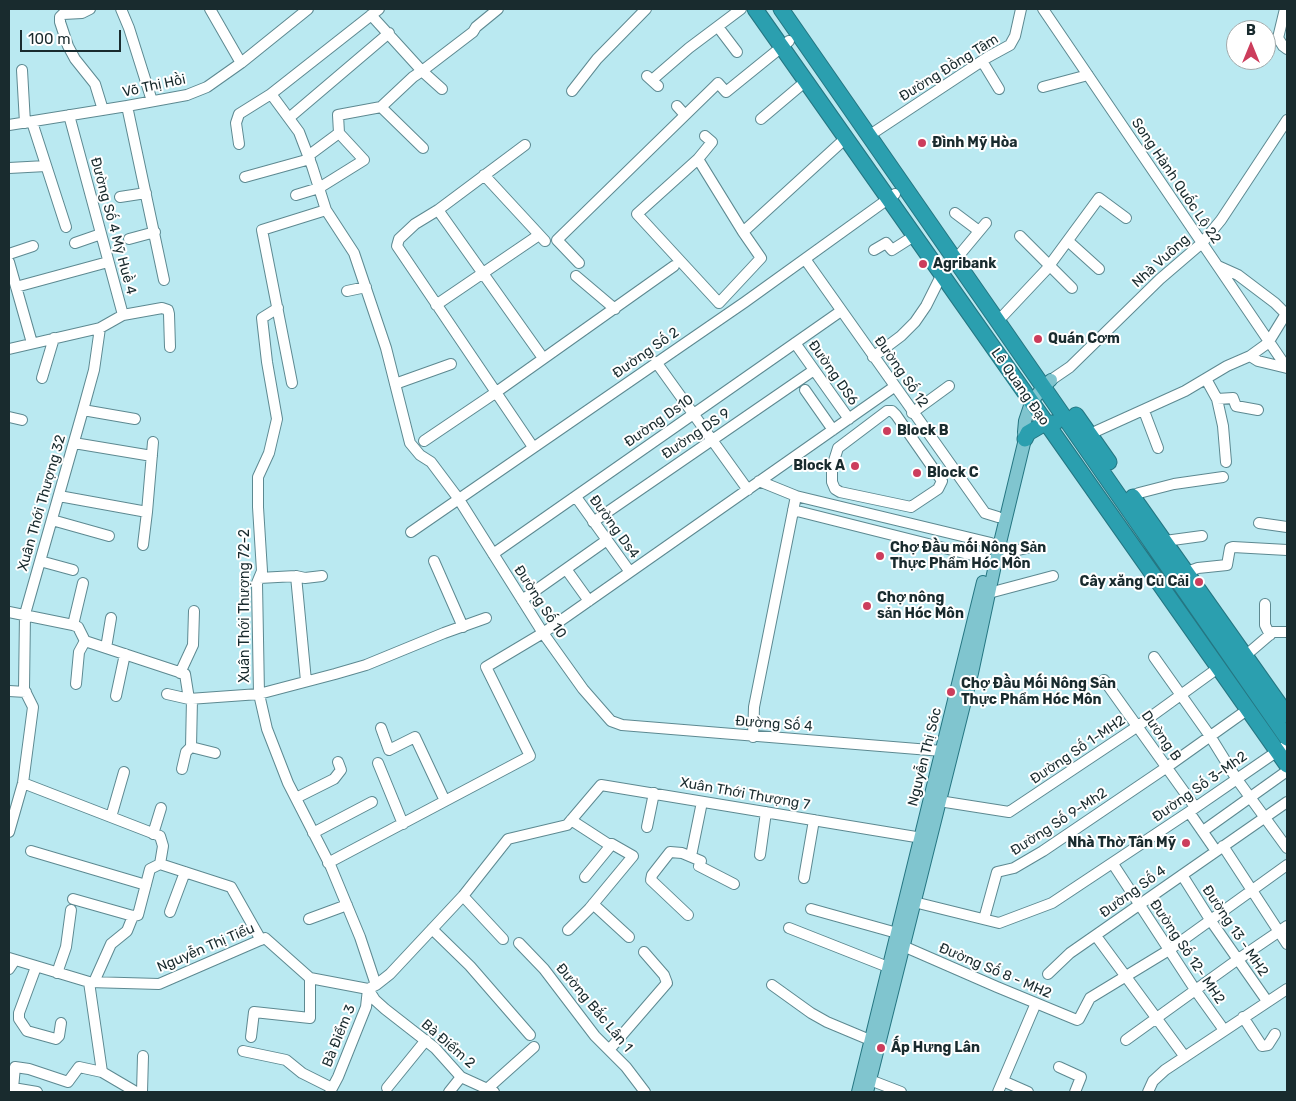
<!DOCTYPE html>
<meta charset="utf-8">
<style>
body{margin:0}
#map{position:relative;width:1296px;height:1101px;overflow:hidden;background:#bae9f1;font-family:Rubik,sans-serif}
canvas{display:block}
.frame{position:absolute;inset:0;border:10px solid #192b2e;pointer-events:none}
.north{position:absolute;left:1226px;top:20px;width:50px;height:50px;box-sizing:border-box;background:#fff;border:1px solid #a3aaab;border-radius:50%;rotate:0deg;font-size:14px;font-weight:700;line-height:20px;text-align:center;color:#192b2e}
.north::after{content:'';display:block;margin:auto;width:18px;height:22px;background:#cc3d5c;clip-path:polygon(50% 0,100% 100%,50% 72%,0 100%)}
.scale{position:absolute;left:20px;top:30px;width:101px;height:22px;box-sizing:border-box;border:2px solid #192b2e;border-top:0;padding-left:6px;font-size:15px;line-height:18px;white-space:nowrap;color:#192b2e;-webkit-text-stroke:4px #fff;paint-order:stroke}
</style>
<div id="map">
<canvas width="1296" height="1101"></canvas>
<div class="frame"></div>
<div class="north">B</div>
<div class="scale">100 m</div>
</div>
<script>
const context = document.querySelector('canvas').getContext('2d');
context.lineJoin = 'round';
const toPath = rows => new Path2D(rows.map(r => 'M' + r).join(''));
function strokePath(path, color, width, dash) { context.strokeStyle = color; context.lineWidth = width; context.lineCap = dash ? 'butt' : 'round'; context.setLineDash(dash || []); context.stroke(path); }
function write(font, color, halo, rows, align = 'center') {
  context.font = font + ' Rubik,sans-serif'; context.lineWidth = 4; context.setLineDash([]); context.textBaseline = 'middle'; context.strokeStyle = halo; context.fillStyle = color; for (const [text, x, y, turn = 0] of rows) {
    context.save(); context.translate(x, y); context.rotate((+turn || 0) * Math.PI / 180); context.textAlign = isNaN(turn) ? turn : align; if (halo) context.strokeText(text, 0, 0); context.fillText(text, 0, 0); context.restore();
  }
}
const minor = toPath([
 [90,9,82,13,63,14,60,17,60,22,68,46,75,59,95,84,103,110],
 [121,9,129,28,152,101],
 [210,9,241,63],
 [379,9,271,94,299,132,312,166,326,210,354,253,386,348,410,443,420,455,431,462,458,498,543,633,583,689,611,721,622,725,942,751],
 [1043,9,1287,368],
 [1285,9,1278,38,1283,46,1287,49],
 [371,15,422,71,413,77,381,107,423,148],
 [718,27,737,52],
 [982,61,999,89],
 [22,70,25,123],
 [647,76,658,86],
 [652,80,689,48,741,9],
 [1043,87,1088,75],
 [442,89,422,71,473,32,476,27,498,9],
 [572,91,597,59,646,9],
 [127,106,164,280],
 [677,106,685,115],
 [289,118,389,33],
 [761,119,806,81],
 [32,122,66,227],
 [9,125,127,106,187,95,207,87,241,63,308,9],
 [339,133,338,115,381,107],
 [870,135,988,57,1010,45,1015,36,1021,9],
 [239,144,236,123,239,114,271,94],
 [525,145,438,210,415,224,399,239,397,246,533,447],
 [698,159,743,232,761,258,719,303,637,214,698,159,712,142,705,136],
 [9,168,46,166],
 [484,175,545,241],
 [245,177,310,159],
 [296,195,319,188,364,160,339,133,308,156],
 [120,197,146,193],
 [438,210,543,358],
 [955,213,979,231],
 [743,232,847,137],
 [1020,236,1072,288],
 [129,239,155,232],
 [1068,241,1099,269],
 [75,243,101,234],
 [874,250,886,243,892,250,914,236],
 [9,254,33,246],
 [805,259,985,513,998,517],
 [956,259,986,223],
 [9,262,32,343],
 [579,263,557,240,715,86,718,83,726,92,789,41],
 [1218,266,1238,275,1275,303,1286,314],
 [576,276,615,309],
 [16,287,108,262],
 [347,291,366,287],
 [436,305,539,235],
 [278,308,262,318,267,362,277,419,269,453,258,477,258,507,262,571,257,583,259,694,267,729,288,783,331,867,360,937,376,985],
 [123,315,162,308,168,310,169,314,170,347],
 [998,321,1046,270,1099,198,1126,218],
 [795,343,849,419],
 [9,349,100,328,123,315,69,115],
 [1250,356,1268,343,1287,312],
 [873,357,901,336,915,322,926,306,942,274],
 [656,362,748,490],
 [42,378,54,338],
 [1206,379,1217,399,1233,398,1236,406,1258,410],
 [1051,380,1070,367,1160,279,1202,243,1221,220,1287,120],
 [292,383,262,230,326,210],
 [395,384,451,364],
 [805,390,833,430],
 [1217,399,1223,426,1226,462],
 [83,410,135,419],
 [887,411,892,411,896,415,942,481,938,489,911,507,840,492,835,489,832,482,832,467,838,448,887,411],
 [1144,411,1158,448],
 [912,413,949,386],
 [9,417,22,420],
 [1090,434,1185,391,1227,366,1250,356,1258,361,1287,368],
 [424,441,495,393,674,266],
 [74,443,152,456],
 [759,481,796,496,991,543],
 [59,496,147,512,143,545],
 [576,497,630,572],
 [1133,497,1139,493,1174,484,1223,477],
 [793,510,988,559],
 [147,512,153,442],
 [52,520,109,536],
 [593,522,814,370],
 [1259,523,1287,527],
 [411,532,745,302,895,194],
 [1165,541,1202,536],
 [998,551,1006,553,1031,547],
 [493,554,841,311],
 [40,561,73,570],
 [434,561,463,627],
 [566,569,589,601],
 [1187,572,1198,568,1227,565,1230,548,1233,547,1287,550],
 [296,576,306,681],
 [259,578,296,576,305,578,322,576],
 [989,593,1053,576],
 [522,600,607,540],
 [1265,604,1265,625,1270,635],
 [9,612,73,625,78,627,85,641,185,674,189,699,259,694,335,674,366,665,444,633,486,618],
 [73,625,83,583],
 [106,648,111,618],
 [1245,656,1273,632,1287,632],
 [1154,657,1210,736,1236,778,1287,848],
 [180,673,193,645,194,611],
 [1104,680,1195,807],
 [76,684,79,652,85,641],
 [9,691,26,692],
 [167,694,189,699],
 [116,696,125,654],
 [192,699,191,747,215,753],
 [381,728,389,750,415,737,445,801],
 [753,737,754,707,796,496],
 [378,763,403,824],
 [182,769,186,752,191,747],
 [23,783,160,836,163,846,160,864,231,887,261,940],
 [296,798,334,779,341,770,338,762],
 [939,801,1009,812,1138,726,1218,668],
 [1189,812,1216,851],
 [111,817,124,772],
 [647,827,654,793],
 [1203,831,1287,771],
 [9,832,23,783,33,707,24,689,25,614,83,410,94,370,100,328],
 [313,833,372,802],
 [153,834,161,808],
 [1223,846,1287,944],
 [31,851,146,885],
 [760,855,766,812],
 [691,856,702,802],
 [328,863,530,756,486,667,543,633,894,387],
 [1113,864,1196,991,1224,1030],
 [1182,875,1211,921,1267,1001],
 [585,877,612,844],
 [804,878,814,820],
 [463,896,503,939],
 [73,899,133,916,127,931,111,944,94,982],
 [914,902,999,923,1052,903,1189,812,1282,748],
 [593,904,629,937],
 [811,909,897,933],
 [170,912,185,872],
 [688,915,651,880,652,875,670,852,682,853,701,861,699,866,734,884],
 [133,916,138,915,150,869,160,864],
 [309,919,347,905],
 [984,919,997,872,1014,868,1043,851,1167,767,1247,710],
 [789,928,888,967],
 [432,929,470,966,530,1035],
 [568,930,589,909,633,856,612,844,608,844,571,820],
 [1096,936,1185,1057],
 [519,943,544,969,595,1036,626,1067,645,1092],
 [903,946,997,987,1077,1020,1079,1019,1090,998,1169,950,1287,865],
 [9,958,89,982,159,984,265,938,310,978,368,989,376,985,390,974,463,896,508,839,567,825,601,785,928,839],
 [36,967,19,1013,19,1019,27,1031,56,1039,59,1036,61,1023],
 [9,969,15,960],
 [57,973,66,947,71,910],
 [1048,974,1070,953,1287,802],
 [89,982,102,1072,136,1092],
 [772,985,811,1013,827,1022,870,1040],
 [368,989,375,1000,385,1009,435,1048,461,1077,494,1092],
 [1243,1017,1262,1046,1268,1045,1275,1034],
 [251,1037,254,1012,310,1018,310,978],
 [1126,1040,1237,960,1287,926],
 [609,1050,667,983,664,975,644,952],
 [243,1051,286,1060,302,1073,332,1088],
 [1059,1067,1081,1077,1075,1092],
 [870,1080,901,1092],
 [1003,1081,1028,1092],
 [13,1088,37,1092],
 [387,1088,426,1040],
 [487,1089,534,1047],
 [11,1092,13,1088,15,1067,29,1069,68,1082,79,1067,102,1072],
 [142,1092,143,1056],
 [330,1092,338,1077,366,1007,368,989],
 [449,1092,461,1077],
 [998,1092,1036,1003],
 [1148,1092,1153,1081,1165,1070,1287,989]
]);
const major = toPath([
 [858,1092,983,582],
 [867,1092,972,673,998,551,1025,439,1024,432,1025,421,1031,403,1043,387,1051,380]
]);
const highway = toPath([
 [755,9,1287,765],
 [781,9,1287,738],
 [1076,415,1109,462],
 [1025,439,1028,433,1040,426,1045,423,1055,423],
 [1133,497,1287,715]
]);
const markers = [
 [922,143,5,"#cc3d5c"],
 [923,264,5,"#cc3d5c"],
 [1038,339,5,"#cc3d5c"],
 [887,431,5,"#cc3d5c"],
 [855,466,5,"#cc3d5c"],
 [917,473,5,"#cc3d5c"],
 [880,556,5,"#cc3d5c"],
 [1199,582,5,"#cc3d5c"],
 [867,606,5,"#cc3d5c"],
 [951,692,5,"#cc3d5c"],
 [1186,843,5,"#cc3d5c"],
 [881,1048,5,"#cc3d5c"]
];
const streetNames = [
 ["Đường Đồng Tâm",949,68,-32],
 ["Võ Thị Hồi",154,86,-12],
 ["Song Hành Quốc Lộ 22",1176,181,56],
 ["Đường Số 4 Mỹ Huề 4",113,226,75],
 ["Nhà Vuông",1161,261,-42],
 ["Đường Số 2",646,353,-35],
 ["Đường Số 12",901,372,55],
 ["Đường DS6",833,373,55],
 ["Lê Quang Đạo",1020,387,55],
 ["Đường Ds10",659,421,-35],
 ["Đường DS 9",696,434,-34],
 ["Xuân Thới Thượng 32",42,503,-74],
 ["Đường Ds4",614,527,54],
 ["Đường Số 10",540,602,57],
 ["Xuân Thới Thượng 72-2",245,606,-90],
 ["Đường Số 4",774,724,4],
 ["Dường B",1161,736,55],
 ["Đường Số 1-MH2",1078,750,-34],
 ["Nguyễn Thị Sóc",925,757,-76],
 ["Đường Số 3-Mh2",1200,787,-35],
 ["Xuân Thới Thượng 7",745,794,10],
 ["Đường Số 9-Mh2",1059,822,-33],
 ["Đường Số 4",1133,892,-36],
 ["Đường 13 - MH2",1235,931,56],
 ["Nguyễn Thị Tiểu",206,948,-23],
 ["Đường Số 12- MH2",1187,952,56],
 ["Đường Số 8 - MH2",995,971,23],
 ["Đường Bắc Lân 1",594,1008,50],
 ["Bà Điểm 3",339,1036,-68],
 ["Bà Điểm 2",448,1044,41]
];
const poiNames = [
 ["Đình Mỹ Hòa",932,143],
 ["Agribank",933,264],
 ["Quán Cơm",1048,339],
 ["Block B",897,431],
 ["Block A",845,466,"right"],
 ["Block C",927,473],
 ["Chợ Đầu mối Nông Sản",890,548],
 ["Thực Phẩm Hóc Môn",890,564],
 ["Cây xăng Củ Cải",1189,582,"right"],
 ["Chợ nông",877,598],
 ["sản Hóc Môn",877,614],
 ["Chợ Đầu Mối Nông Sản",961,684],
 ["Thực Phẩm Hóc Môn",961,700],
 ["Nhà Thờ Tân Mỹ",1176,843,"right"],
 ["Ấp Hưng Lân",891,1048]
];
strokePath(minor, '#5d8991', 12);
strokePath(major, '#257682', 14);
strokePath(highway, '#257682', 17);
strokePath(minor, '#fff', 10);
strokePath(major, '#80c5cf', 12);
strokePath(highway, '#2b9faf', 15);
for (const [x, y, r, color] of markers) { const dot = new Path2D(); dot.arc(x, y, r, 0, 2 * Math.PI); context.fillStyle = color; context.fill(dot); strokePath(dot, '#fff', 2); }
write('14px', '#192b2e', '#fff', streetNames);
write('bold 14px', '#192b2e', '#fff', poiNames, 'left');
</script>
